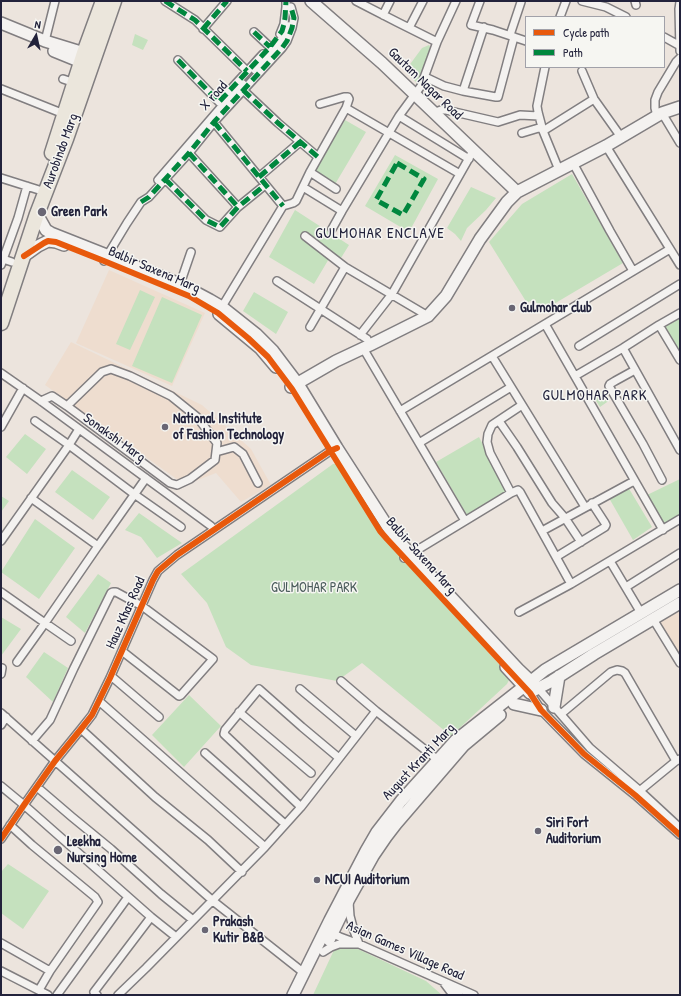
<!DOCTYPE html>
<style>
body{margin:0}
#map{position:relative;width:681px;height:996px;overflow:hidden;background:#ece4dd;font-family:"Patrick Hand",sans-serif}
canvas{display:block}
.frame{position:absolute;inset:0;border:2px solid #22223b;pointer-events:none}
.legend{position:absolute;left:525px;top:16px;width:140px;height:52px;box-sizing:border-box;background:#f6f6f2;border:1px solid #a1a1a9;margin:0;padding:5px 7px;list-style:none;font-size:12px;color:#22223b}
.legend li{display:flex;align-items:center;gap:8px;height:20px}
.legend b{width:20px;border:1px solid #a1a1a9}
.north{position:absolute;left:16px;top:16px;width:40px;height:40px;-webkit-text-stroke:3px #f6f6f2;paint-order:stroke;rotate:9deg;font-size:11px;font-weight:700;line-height:16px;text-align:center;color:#22223b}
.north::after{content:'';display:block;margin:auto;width:14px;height:18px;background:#22223b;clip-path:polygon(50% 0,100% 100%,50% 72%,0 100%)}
</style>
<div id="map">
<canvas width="681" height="996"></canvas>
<div class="frame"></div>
<ul class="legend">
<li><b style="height:5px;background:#e8590c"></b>Cycle path</li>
<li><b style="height:5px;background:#00873e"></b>Path</li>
</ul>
<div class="north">N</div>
</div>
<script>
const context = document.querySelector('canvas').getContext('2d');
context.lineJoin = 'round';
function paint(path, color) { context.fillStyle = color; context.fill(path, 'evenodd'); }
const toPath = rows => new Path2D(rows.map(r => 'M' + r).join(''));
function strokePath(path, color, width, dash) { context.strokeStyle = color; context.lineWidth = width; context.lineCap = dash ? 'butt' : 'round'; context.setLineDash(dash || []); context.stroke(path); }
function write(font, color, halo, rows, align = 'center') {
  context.font = font + ' "Patrick Hand",sans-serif'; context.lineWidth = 3; context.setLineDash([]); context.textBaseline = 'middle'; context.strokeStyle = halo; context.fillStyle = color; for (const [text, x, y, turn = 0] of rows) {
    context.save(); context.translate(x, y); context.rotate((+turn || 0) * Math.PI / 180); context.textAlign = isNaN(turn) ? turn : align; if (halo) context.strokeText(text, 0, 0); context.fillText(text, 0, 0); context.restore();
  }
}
const built = toPath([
 [109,270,205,313,172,386,76,343],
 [71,342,202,405,251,449,271,485,241,502,216,473,185,485,45,385],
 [680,611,680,667,653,626]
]);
const green = toPath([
 [135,34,148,40,143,50,132,45],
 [429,45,435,53,417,83,407,73,408,67,422,48],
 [345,120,366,132,334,186,313,174],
 [395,155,438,179,409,232,365,206],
 [572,174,623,263,542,311,534,299,527,303,489,242,522,204],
 [471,187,496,198,486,210,467,228,461,241,455,234,447,228],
 [295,210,349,245,341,258,330,257,314,284,269,257],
 [140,290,155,297,130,350,116,344],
 [254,292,288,312,276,334,243,311],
 [162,297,202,315,172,383,132,366],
 [680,315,680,357,661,326],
 [604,391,610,400,600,407,593,396],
 [25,434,46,449,27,474,6,457],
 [479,437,507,491,467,515,436,462],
 [333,464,337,464,393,548,509,675,509,680,507,684,451,736,362,663,337,681,251,665,226,647,207,603,181,574],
 [72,470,110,497,93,520,55,492],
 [680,479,680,515,663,524,647,495],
 [628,487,652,527,633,540,609,498],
 [1,496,9,501,1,512],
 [139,513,182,543,157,558,141,537,125,530],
 [35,519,75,548,39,599,1,572],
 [98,574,111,583,85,633,66,617],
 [1,617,21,629,1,656],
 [44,652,68,668,53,702,26,677],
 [189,695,221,726,184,767,152,735],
 [8,864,49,891,23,929,1,913,1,872],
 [337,948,358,949,426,981,442,995,313,995,334,950]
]);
const street = toPath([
 [165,1,195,20,247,71],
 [480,1,471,25,493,30,526,41],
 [582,1,606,7,626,17],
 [635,1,636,5],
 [680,2,679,9,680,51],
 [383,15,390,1],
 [560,17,566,1],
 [409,28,423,1],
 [203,29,227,1],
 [254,32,270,47],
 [280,34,284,24,286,7,286,1],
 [510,35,521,2],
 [664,37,680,46],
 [45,41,55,1],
 [437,42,456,1],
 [178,60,219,102,263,54],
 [545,67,537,106,538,112,543,131,559,170],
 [255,70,280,41,289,26],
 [582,71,594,99,621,137],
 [425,77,444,86,463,91,496,97,498,97,514,37],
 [63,79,75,83],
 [1,89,64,114],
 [243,90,278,123,318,157],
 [463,91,484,27],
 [346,108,460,174],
 [433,113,441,110,446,110,498,122,520,115,539,116],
 [662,113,680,143],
 [399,116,469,159],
 [657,116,655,108,655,100,658,92,676,62,680,58],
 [214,122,283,206],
 [543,131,594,99],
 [522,133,542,127],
 [606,146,680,265],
 [189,153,238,207],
 [573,163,610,231,633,271],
 [310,172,336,189],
 [259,177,300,142],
 [1,178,39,190],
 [165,179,206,220,220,227,238,207,265,185],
 [158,180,222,106,243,84],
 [303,187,342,211],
 [332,229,342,211,399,116,421,86,437,42,397,22,356,1],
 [305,236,345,267,428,316],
 [3,259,12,262],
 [104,261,127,223,141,202,149,197,189,153,214,122,282,48,287,41,292,28,294,18,291,7],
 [1,265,18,218,27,186],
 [277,281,367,339,370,345],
 [180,284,191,252],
 [220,310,283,206,293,203,296,201,310,172,346,108,349,99,348,97,344,97,320,104],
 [545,324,663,530],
 [659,325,680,360],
 [310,327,345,267],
 [360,335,392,294,473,151],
 [579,346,680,284],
 [363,348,465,521],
 [623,348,680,450],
 [492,356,585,507],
 [635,370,615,381,610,384,609,386,643,444,662,480],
 [1,373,41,401,211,526],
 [575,376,623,348,659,325,680,313],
 [41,401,52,396,67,406,102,372,111,369,130,376,171,396,197,417,217,443,215,460,190,479,177,485,170,483,67,406],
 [400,411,670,249],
 [35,421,69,445,79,429],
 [499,421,517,447,552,503,565,518,581,542],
 [1,427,23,388],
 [419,443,511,387],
 [216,452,234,447,243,454,258,483],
 [511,493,490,453,487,442,488,434,492,425,522,405],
 [31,498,98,546,146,478],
 [542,531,634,481],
 [1,541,69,445,134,494,181,527],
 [556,557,605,527,606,525,605,523,592,503],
 [404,558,511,493,518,490,520,492,571,584],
 [610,561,641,613],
 [626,587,680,553],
 [1,592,45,623,98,546],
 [519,612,571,584,680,519],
 [653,619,680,663],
 [17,662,45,623,71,641],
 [1,674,2,668],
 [111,676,159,717],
 [538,688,590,748,639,790,680,828],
 [300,689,356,736],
 [530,693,541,710,584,754,635,795,680,835],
 [99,701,265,847],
 [376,711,438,760],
 [239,712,311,773],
 [1,713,213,901,304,973],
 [561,714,611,672,617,670,622,671,625,673,676,761],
 [1,725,6,717],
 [81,729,155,797,208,840,242,872],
 [32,741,50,720,74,668,111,593,113,592,116,592,142,606,213,659,181,695,179,696,122,651],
 [205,753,285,824],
 [1,786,24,805,151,917,176,937],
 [37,787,72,817,111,849,161,894,193,920],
 [637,793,676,761,680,759],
 [301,807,224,734,225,730,259,689,302,727,339,758],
 [10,825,32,845,95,897,98,902,50,971,39,990],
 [1,839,24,805,55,761,81,729,92,715,110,678,153,580,158,571,177,555,330,451,337,448],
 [329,932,340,937,359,944,474,995],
 [1,943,50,971],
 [323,952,331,947,339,944,359,944,354,931,350,916,349,902],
 [1,971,48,995],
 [444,983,450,991,459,995],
 [57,995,128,897],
 [97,995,94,992,151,917],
 [118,995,146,968,265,847,301,807,376,711,341,681]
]);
const secondary = toPath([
 [311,1,382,63,517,192],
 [1,23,45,41,84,53],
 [54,51,81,62],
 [37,214,46,230,51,233,180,284,210,300,222,307,256,334,273,351,298,384,337,448,393,535,518,669,538,688],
 [24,256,38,246,48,241,56,242,64,245],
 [219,314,260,348,276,367],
 [291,387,336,361,370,345,428,316,446,296,480,239,507,202,517,192,606,146,662,113,680,107],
 [506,667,530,693],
 [533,691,552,681,594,654,680,603],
 [514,704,541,710],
 [554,707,559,676],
 [329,940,349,899,373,856,386,837,396,824,464,745,500,715],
 [293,995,330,920,366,851,377,832,401,801,438,760,456,740,545,670,680,590]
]);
const highway = toPath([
 [52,153,84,53,103,1],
 [1,323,37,214,66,139,114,1]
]);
const quiet = toPath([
 [165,1,195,20,247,71],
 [203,29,227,1],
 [254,32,270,47],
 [178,60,219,102,270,47,282,31,284,24,285,18,286,1],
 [243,90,278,123,318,157],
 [214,122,283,206],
 [189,153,238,207],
 [397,163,424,179,403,215,376,200,397,163],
 [259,177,300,142],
 [165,179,206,220,220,227,238,207,265,185],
 [141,202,149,197,189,153,214,122,282,48,287,41,292,28,294,18,291,7]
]);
const cycleway = toPath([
 [24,256,44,243,48,241,56,242,104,261,189,296,218,313,248,338,268,357,292,389,380,531,387,539,530,693,541,710,584,754,635,795,680,835],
 [1,839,24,805,55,761,81,729,92,715,110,678,153,580,158,571,177,555,330,451,337,448]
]);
const markers = [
 [42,212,5,"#696674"],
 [512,308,4,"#696674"],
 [165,427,4,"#696674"],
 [538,831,4,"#696674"],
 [58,850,5,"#696674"],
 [317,880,4,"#696674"],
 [205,930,4,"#696674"]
];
const streetNames = [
 ["Gautam Nagar Road",425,84,44],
 ["X road",214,96,-48],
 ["Aurobindo Marg",61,151,-70],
 ["Balbir Saxena Marg",154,270,23],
 ["Sonakshi Marg",114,438,36],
 ["Balbir Saxena Marg",421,556,48],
 ["Hauz Khas Road",126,613,-66],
 ["August Kranti Marg",419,762,-47],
 ["Asian Games Village Road",405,951,24]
];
const poiNames = [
 ["Green Park",51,212],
 ["Gulmohar club",520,308],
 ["National Institute",173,419],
 ["of Fashion Technology",173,435],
 ["Siri Fort",546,823],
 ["Auditorium",546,839],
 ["Leekha",67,842],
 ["Nursing Home",67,858],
 ["NCUI Auditorium",325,880],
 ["Prakash",213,922],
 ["Kutir B&B",213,938]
];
const parkNames = [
 ["GULMOHAR PARK",314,588]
];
const neighbourhoodNames = [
 ["GULMOHAR ENCLAVE",380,234],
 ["GULMOHAR PARK",595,396]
];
paint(built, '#eeddcf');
paint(green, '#c5e1be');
strokePath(street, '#817e80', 10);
strokePath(secondary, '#817e80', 14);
strokePath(highway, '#817e80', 17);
strokePath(street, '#f4f2f0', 7);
strokePath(secondary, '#f4f2f0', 11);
strokePath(highway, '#ebe6dc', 14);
strokePath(quiet, '#00873e', 5, [10, 5]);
strokePath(cycleway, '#e8590c', 6);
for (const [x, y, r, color] of markers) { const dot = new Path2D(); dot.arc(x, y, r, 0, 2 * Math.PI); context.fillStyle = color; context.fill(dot); strokePath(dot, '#f6f6f2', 1.5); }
write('14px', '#22223b', '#f6f6f2', streetNames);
write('bold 14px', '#22223b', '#f6f6f2', poiNames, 'left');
write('14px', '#495b5a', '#f6f6f2', parkNames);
context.letterSpacing = '1px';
write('15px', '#22223b', '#f6f6f2', neighbourhoodNames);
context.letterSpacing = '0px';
</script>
